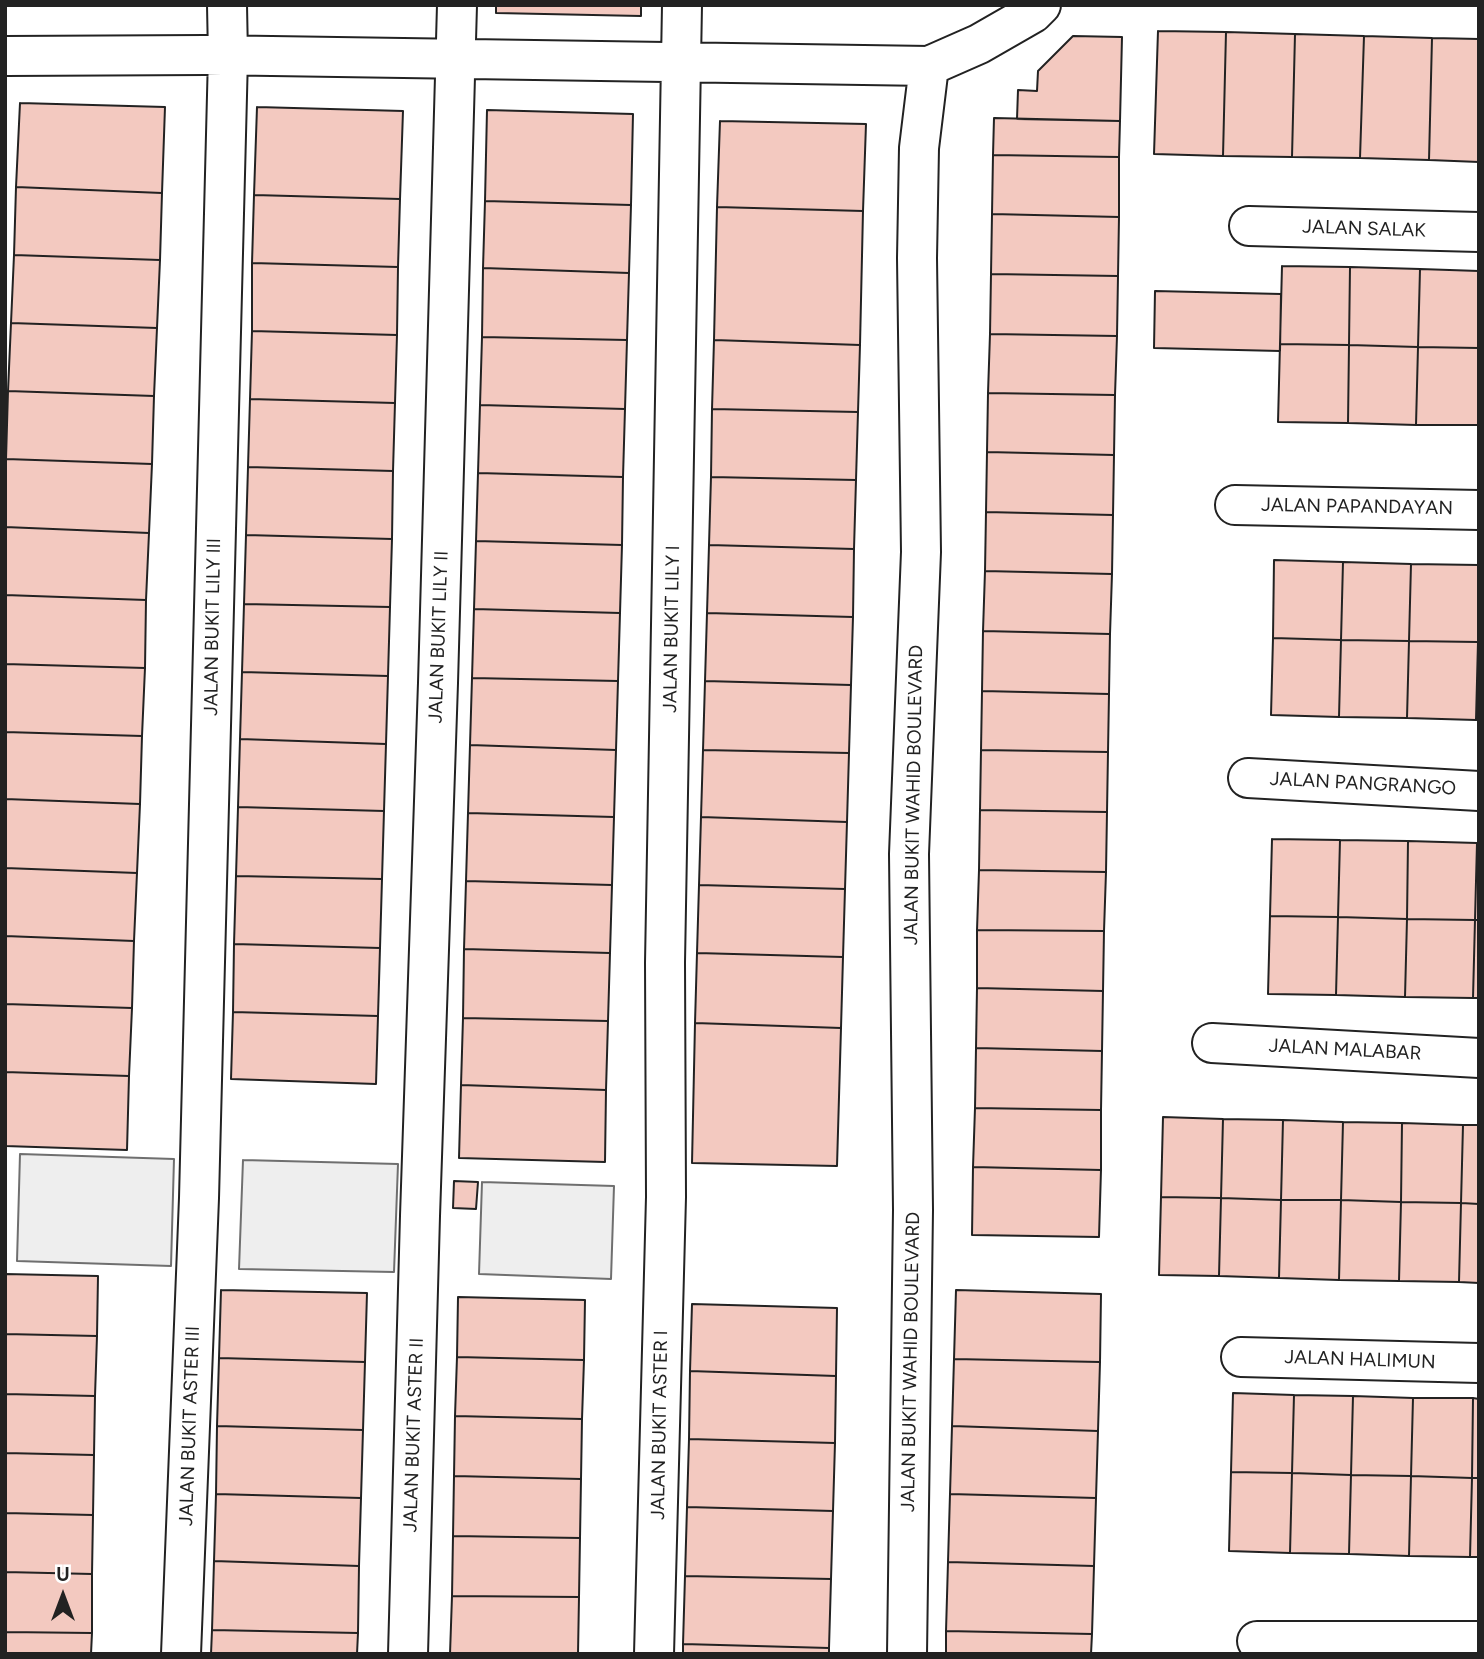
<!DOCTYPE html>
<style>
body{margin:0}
#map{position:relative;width:1484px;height:1659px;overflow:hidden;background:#fff;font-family:Figtree,sans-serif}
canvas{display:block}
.frame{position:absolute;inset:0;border:7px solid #222;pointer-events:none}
.north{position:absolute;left:28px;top:1561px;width:70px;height:70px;-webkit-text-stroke:5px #fff;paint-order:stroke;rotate:0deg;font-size:19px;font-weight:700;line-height:28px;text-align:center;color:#222}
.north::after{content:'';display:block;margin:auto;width:24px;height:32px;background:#222;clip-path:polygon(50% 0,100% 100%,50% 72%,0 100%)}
</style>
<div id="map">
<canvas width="1484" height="1659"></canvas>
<div class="frame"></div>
<div class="north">U</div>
</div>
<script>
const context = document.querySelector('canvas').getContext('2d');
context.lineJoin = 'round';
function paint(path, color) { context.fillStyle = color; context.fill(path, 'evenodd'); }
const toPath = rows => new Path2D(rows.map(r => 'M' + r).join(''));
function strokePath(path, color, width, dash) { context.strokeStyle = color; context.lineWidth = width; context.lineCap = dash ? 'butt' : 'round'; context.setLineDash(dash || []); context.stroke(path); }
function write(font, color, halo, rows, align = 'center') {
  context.font = font + ' Figtree,sans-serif'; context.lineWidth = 5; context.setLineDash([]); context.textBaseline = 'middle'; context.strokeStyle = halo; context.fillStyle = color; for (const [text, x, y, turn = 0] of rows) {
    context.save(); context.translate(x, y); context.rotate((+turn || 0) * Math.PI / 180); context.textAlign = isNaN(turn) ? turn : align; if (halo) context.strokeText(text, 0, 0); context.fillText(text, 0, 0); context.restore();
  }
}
const green = toPath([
 [20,1154,174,1159,171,1266,17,1261,20,1154],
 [243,1160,398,1164,394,1272,239,1269,243,1160],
 [482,1182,614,1186,611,1279,479,1274,482,1182]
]);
const building = toPath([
 [496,5,641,5,641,16,496,13,496,5],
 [1158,31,1226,32,1223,156,1154,154,1158,31],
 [1226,32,1295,34,1292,157,1223,156,1226,32],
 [1295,34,1364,36,1360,158,1292,157,1295,34],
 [1073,36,1122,37,1120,121,1017,119,1018,90,1037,91,1038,71,1073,36],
 [1364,36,1432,38,1429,160,1360,158,1364,36],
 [1432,38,1479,39,1479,162,1429,160,1432,38],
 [20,103,165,107,162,193,16,187,20,103],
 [257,107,403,111,400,199,254,195,257,107],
 [487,110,633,114,631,205,485,201,487,110],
 [994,118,1120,121,1119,157,993,155,994,118],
 [720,121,866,124,863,211,717,207,720,121],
 [993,155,1119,157,1119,217,992,214,993,155],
 [16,187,162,193,160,260,14,255,16,187],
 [254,195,400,199,398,267,252,263,254,195],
 [485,201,631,205,629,273,483,268,485,201],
 [717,207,863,211,860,345,714,340,717,207],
 [992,214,1119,217,1118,276,991,274,992,214],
 [14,255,160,260,157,328,11,323,14,255],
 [252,263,398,267,397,335,252,331,252,263],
 [1282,266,1350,267,1349,345,1280,344,1282,266],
 [1350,267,1420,269,1418,347,1349,345,1350,267],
 [483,268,629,273,627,340,482,337,483,268],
 [1420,269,1479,271,1479,348,1418,347,1420,269],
 [991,274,1118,276,1117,336,990,334,991,274],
 [1155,291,1281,294,1280,351,1154,348,1155,291],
 [11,323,157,328,154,396,8,391,11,323],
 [252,331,397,335,395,403,250,399,252,331],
 [990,334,1117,336,1115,395,988,393,990,334],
 [482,337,627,340,625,409,480,405,482,337],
 [714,340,860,345,858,412,712,409,714,340],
 [1280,344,1349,345,1348,423,1278,422,1280,344],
 [1349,345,1418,347,1416,425,1348,423,1349,345],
 [1418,347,1479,348,1479,425,1416,425,1418,347],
 [8,391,154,396,152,464,6,459,8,391],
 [988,393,1115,395,1114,455,987,452,988,393],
 [250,399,395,403,393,471,248,467,250,399],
 [480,405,625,409,623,477,478,473,480,405],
 [712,409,858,412,856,480,711,477,712,409],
 [987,452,1114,455,1113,515,986,512,987,452],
 [6,459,152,464,149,533,5,527,6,459],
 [248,467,393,471,392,539,246,535,248,467],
 [478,473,623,477,622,545,476,541,478,473],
 [711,477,856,480,854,549,709,545,711,477],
 [986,512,1113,515,1112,574,985,571,986,512],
 [5,527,149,533,146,600,5,595,5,527],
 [246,535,392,539,390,607,244,604,246,535],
 [476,541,622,545,620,613,474,609,476,541],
 [709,545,854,549,853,617,707,613,709,545],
 [1274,560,1343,562,1341,640,1273,638,1274,560],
 [1343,562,1411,564,1409,641,1341,640,1343,562],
 [1411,564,1479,565,1478,642,1409,641,1411,564],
 [985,571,1112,574,1110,634,983,631,985,571],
 [5,595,146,600,145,668,5,664,5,595],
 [244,604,390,607,388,676,242,672,244,604],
 [474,609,620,613,618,681,472,678,474,609],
 [707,613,853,617,851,685,705,681,707,613],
 [983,631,1110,634,1109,694,982,691,983,631],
 [1273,638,1341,640,1339,717,1271,715,1273,638],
 [1341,640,1409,641,1407,718,1339,717,1341,640],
 [1409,641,1478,642,1476,720,1407,718,1409,641],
 [1478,642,1479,643,1479,720,1476,720,1478,642],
 [5,664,145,668,142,736,5,732,5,664],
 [242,672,388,676,386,744,240,739,242,672],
 [472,678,618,681,616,750,470,745,472,678],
 [705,681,851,685,849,753,703,750,705,681],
 [982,691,1109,694,1108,752,981,750,982,691],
 [5,732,142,736,140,804,5,799,5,732],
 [240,739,386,744,384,811,238,807,240,739],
 [470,745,616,750,614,817,468,813,470,745],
 [703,750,849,753,847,822,701,817,703,750],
 [981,750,1108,752,1107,812,980,810,981,750],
 [5,799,140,804,137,873,5,868,5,799],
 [238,807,384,811,382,879,236,876,238,807],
 [980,810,1107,812,1106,872,979,870,980,810],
 [468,813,614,817,612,885,466,881,468,813],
 [701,817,847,822,845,889,699,885,701,817],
 [1272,839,1340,840,1338,917,1270,916,1272,839],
 [1340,840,1408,841,1407,919,1338,917,1340,840],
 [1408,841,1477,843,1475,920,1407,919,1408,841],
 [1477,843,1479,843,1479,920,1475,920,1477,843],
 [5,868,137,873,134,941,5,936,5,868],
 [979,870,1106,872,1104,931,977,930,979,870],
 [236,876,382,879,380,948,234,944,236,876],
 [466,881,612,885,610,953,464,949,466,881],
 [699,885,845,889,843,957,697,953,699,885],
 [1270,916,1338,917,1336,995,1268,994,1270,916],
 [1338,917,1407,919,1405,997,1336,995,1338,917],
 [1407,919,1475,920,1473,998,1405,997,1407,919],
 [1475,920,1479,920,1479,998,1473,998,1475,920],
 [977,930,1104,931,1103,991,977,988,977,930],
 [5,936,134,941,132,1008,5,1004,5,936],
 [234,944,380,948,378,1016,233,1012,234,944],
 [464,949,610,953,608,1021,463,1018,464,949],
 [697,953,843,957,841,1028,695,1023,697,953],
 [977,988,1103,991,1102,1051,976,1048,977,988],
 [5,1004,132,1008,129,1076,5,1072,5,1004],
 [233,1012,378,1016,376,1084,231,1079,233,1012],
 [463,1018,608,1021,606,1090,461,1085,463,1018],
 [695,1023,841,1028,837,1166,692,1163,695,1023],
 [976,1048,1102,1051,1101,1110,975,1108,976,1048],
 [5,1072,129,1076,127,1150,5,1146,5,1072],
 [461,1085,606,1090,605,1162,459,1158,461,1085],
 [975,1108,1101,1110,1101,1170,973,1167,975,1108],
 [1163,1117,1223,1119,1221,1198,1161,1197,1163,1117],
 [1223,1119,1283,1120,1281,1200,1221,1198,1223,1119],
 [1283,1120,1343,1122,1341,1200,1281,1200,1283,1120],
 [1343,1122,1402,1123,1401,1202,1341,1200,1343,1122],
 [1402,1123,1463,1125,1461,1203,1401,1202,1402,1123],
 [1463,1125,1479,1125,1479,1204,1461,1203,1463,1125],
 [973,1167,1101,1170,1099,1237,972,1235,973,1167],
 [454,1181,478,1182,476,1209,453,1208,454,1181],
 [1161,1197,1221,1198,1219,1276,1159,1275,1161,1197],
 [1221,1198,1281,1200,1279,1278,1219,1276,1221,1198],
 [1281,1200,1341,1200,1339,1280,1279,1278,1281,1200],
 [1341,1200,1401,1202,1399,1281,1339,1280,1341,1200],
 [1401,1202,1461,1203,1459,1282,1399,1281,1401,1202],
 [1461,1203,1479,1204,1479,1283,1459,1282,1461,1203],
 [5,1274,98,1276,97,1336,5,1334,5,1274],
 [221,1290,367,1293,365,1362,219,1358,221,1290],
 [956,1290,1101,1294,1100,1362,954,1359,956,1290],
 [458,1297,585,1300,584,1360,457,1357,458,1297],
 [692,1304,837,1308,836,1376,690,1371,692,1304],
 [5,1334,97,1336,95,1396,5,1394,5,1334],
 [457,1357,584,1360,582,1419,455,1416,457,1357],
 [219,1358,365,1362,363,1430,217,1426,219,1358],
 [954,1359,1100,1362,1098,1431,952,1426,954,1359],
 [690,1371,836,1376,835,1443,689,1439,690,1371],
 [1233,1393,1294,1395,1292,1473,1231,1472,1233,1393],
 [5,1394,95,1396,94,1455,5,1453,5,1394],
 [1294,1395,1353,1396,1351,1475,1292,1473,1294,1395],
 [1353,1396,1413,1398,1411,1476,1351,1475,1353,1396],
 [1413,1398,1473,1398,1472,1478,1411,1476,1413,1398],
 [1473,1398,1479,1399,1479,1478,1472,1478,1473,1398],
 [455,1416,582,1419,581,1479,454,1476,455,1416],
 [217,1426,363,1430,361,1498,216,1494,217,1426],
 [952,1426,1098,1431,1096,1498,950,1494,952,1426],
 [689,1439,835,1443,833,1511,687,1507,689,1439],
 [5,1453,94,1455,93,1515,5,1513,5,1453],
 [1231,1472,1292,1473,1290,1553,1229,1551,1231,1472],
 [1292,1473,1351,1475,1349,1554,1290,1553,1292,1473],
 [1351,1475,1411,1476,1409,1556,1349,1554,1351,1475],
 [454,1476,581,1479,580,1538,453,1536,454,1476],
 [1411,1476,1472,1478,1470,1557,1409,1556,1411,1476],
 [1472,1478,1479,1478,1479,1557,1470,1557,1472,1478],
 [216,1494,361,1498,359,1566,214,1561,216,1494],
 [950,1494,1096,1498,1094,1566,948,1562,950,1494],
 [687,1507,833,1511,831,1579,685,1576,687,1507],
 [5,1513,93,1515,92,1574,5,1572,5,1513],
 [453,1536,580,1538,579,1597,452,1596,453,1536],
 [214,1561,359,1566,358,1633,212,1630,214,1561],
 [948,1562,1094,1566,1092,1634,946,1631,948,1562],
 [5,1572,92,1574,92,1633,5,1632,5,1572],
 [685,1576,831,1579,829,1648,683,1644,685,1576],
 [452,1596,579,1597,578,1654,450,1654,452,1596],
 [212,1630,358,1633,357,1654,211,1654,212,1630],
 [946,1631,1092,1634,1091,1654,946,1654,946,1631],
 [5,1632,92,1633,91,1654,5,1654,5,1632],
 [683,1644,829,1648,829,1654,683,1654,683,1644]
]);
const street = toPath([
 [5,56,206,55,929,66],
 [1249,226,1479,232],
 [1235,505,1479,510],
 [1248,778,1479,791],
 [1212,1043,1479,1058],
 [1241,1357,1479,1363],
 [1257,1641,1479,1641],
 [181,1654,199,1198,228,56,227,5],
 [408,1654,420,1216,438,683,457,5],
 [654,1654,666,1197,665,962,682,5],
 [907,1654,913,1210,909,854,921,552,917,258,919,148,929,66,979,44,1033,13,1041,5]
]);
const streetNames = [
 ["JALAN SALAK",1364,229,2],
 ["JALAN PAPANDAYAN",1357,507,1],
 ["JALAN BUKIT LILY III",213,627,-89],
 ["JALAN BUKIT LILY I",672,629,-89],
 ["JALAN BUKIT LILY II",439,637,-88],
 ["JALAN PANGRANGO",1363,784,3],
 ["JALAN BUKIT WAHID BOULEVARD",914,795,-89],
 ["JALAN MALABAR",1345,1050,3],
 ["JALAN HALIMUN",1360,1360,2],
 ["JALAN BUKIT WAHID BOULEVARD",911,1362,-89],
 ["JALAN BUKIT ASTER I",660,1425,-89],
 ["JALAN BUKIT ASTER III",190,1426,-88],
 ["JALAN BUKIT ASTER II",414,1435,-88]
];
paint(green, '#eee');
strokePath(green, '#6f6f6f', 2);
paint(building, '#f3c9c0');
strokePath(building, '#222', 2);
strokePath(street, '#222', 42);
strokePath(street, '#fff', 38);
write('19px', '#222', '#fff', streetNames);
</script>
